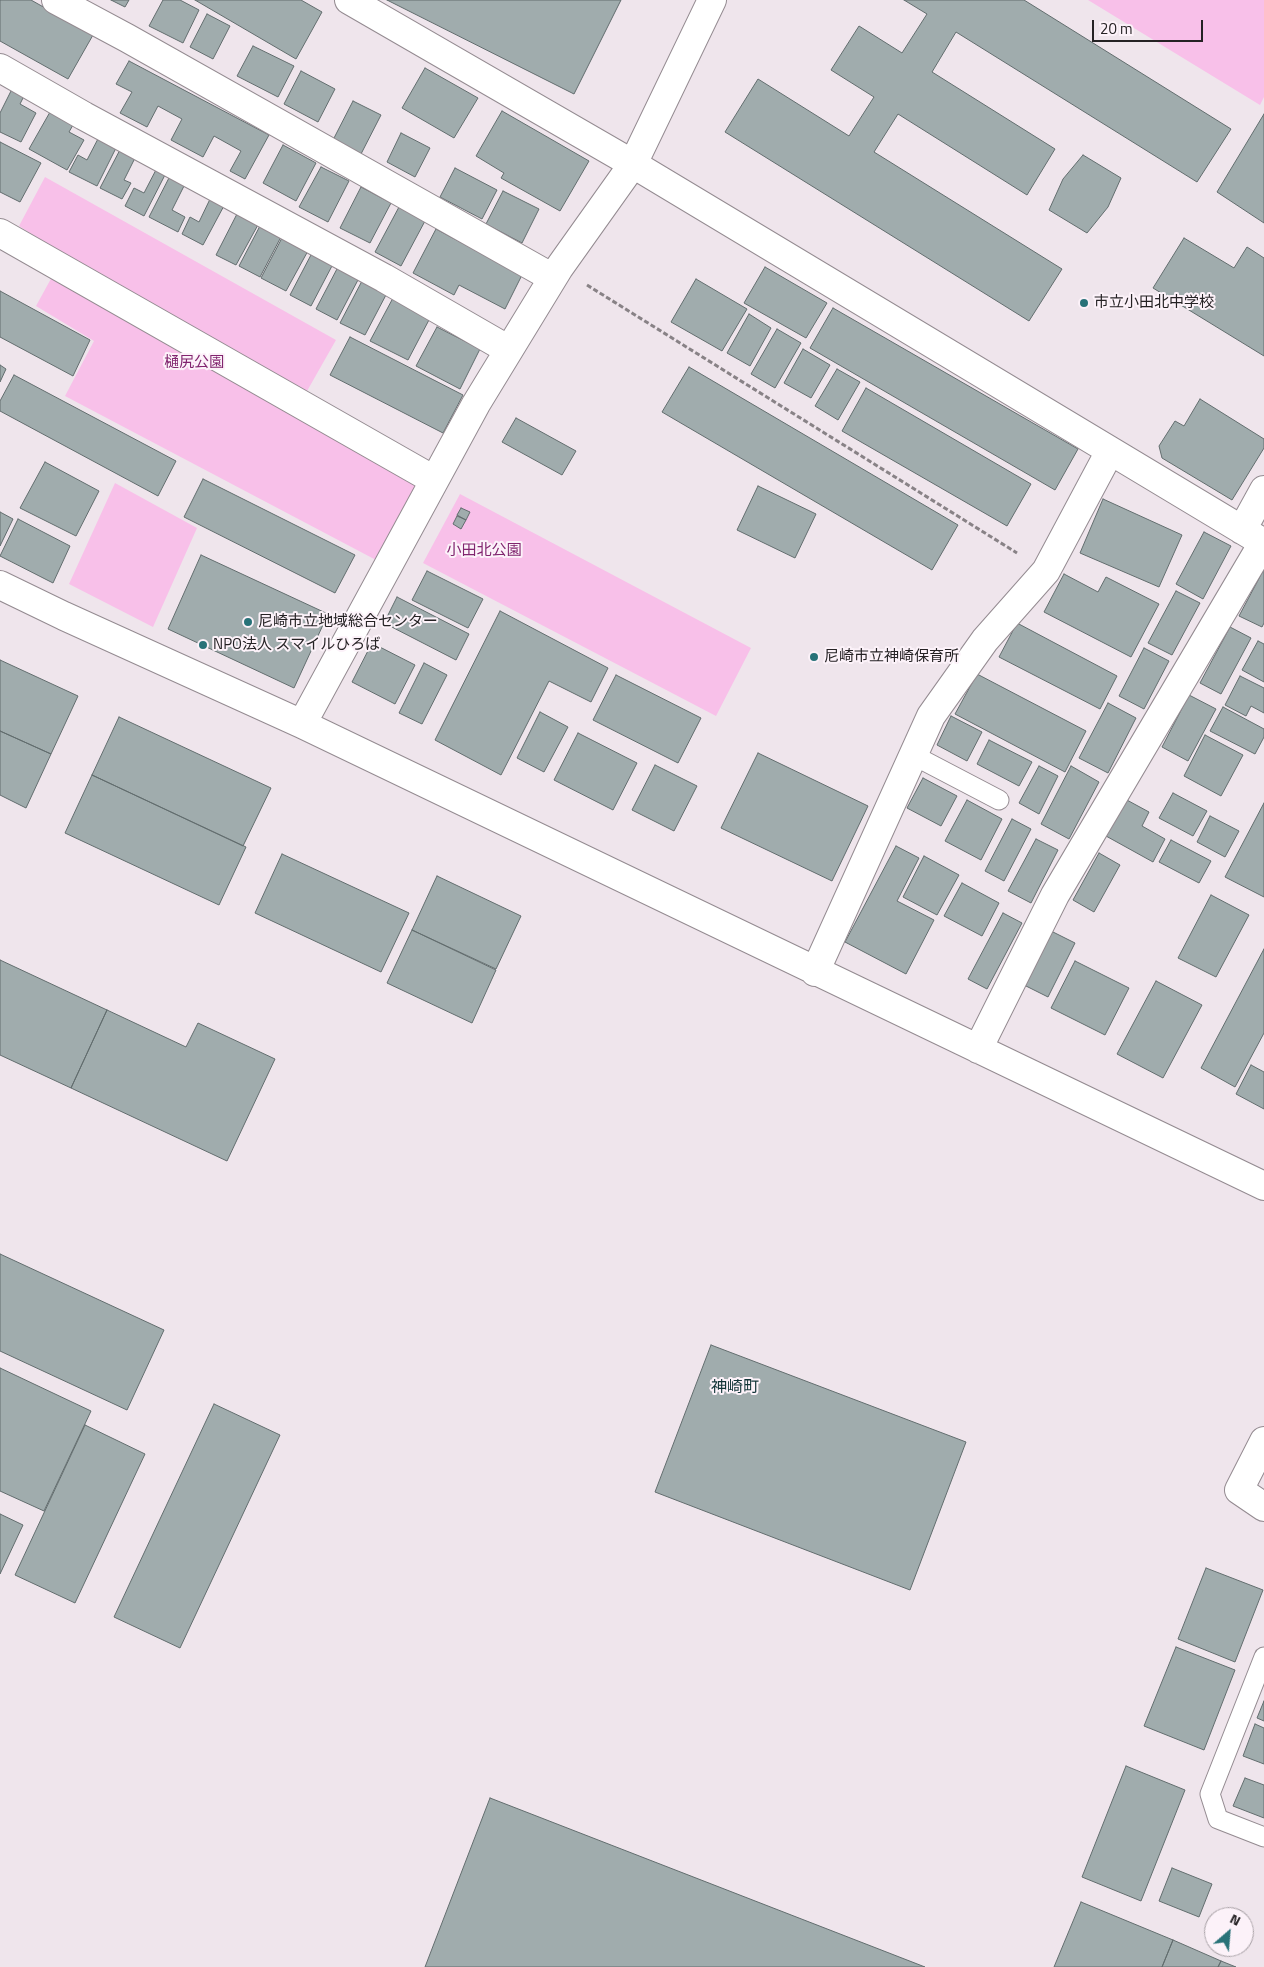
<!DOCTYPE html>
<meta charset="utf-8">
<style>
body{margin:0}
#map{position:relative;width:1264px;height:1967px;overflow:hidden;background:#efe5ec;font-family:"Titillium Web",sans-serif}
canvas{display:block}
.north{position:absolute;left:1204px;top:1907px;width:50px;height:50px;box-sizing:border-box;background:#fcf2f9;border:1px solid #a69fa4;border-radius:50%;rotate:27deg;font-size:14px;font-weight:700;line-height:20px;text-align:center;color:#252224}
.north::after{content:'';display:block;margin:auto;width:18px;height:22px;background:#287278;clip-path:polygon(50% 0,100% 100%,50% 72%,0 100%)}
.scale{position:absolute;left:1092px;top:20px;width:111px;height:22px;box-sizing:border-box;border:2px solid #252224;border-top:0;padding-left:6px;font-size:15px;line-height:18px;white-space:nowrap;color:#252224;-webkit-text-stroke:4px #fcf2f9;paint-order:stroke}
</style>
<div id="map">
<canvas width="1264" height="1967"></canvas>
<div class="north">N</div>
<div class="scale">20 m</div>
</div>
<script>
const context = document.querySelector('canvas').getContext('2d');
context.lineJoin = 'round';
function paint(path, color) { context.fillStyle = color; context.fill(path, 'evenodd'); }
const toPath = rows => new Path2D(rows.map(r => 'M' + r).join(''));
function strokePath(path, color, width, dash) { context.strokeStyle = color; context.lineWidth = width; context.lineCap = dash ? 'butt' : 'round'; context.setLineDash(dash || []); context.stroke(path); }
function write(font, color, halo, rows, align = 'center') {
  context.font = font + ' "Titillium Web","Noto Sans JP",sans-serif'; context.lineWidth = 4; context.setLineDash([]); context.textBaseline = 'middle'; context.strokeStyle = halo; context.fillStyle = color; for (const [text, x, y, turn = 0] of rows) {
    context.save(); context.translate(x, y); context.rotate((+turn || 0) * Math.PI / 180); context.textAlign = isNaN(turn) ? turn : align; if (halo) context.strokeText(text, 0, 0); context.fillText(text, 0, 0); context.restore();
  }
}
const green = toPath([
 [1088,0,1264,0,1264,97,1260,105],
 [45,177,336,340,294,414,419,483,376,560,65,396,94,341,36,306,64,255,19,226],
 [115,483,197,528,153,627,69,584],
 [460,494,751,648,716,716,423,563]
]);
const building = toPath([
 [0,0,31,0,93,35,68,79,0,41,0,0],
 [111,0,129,0,125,7,111,0],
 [163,0,180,0,199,10,183,43,149,26,163,0],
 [195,0,301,0,322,12,296,59,195,0],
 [387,0,621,0,574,94,387,0],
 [904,0,1024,0,1231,129,1197,182,956,32,932,72,1055,149,1027,195,898,114,874,152,1062,269,1029,321,725,132,758,79,849,136,874,97,831,70,859,26,902,53,927,14,904,0],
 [207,14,230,26,213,59,190,47,207,14],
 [253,46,294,66,278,97,237,76,253,46],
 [129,61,269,135,245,179,230,171,241,151,214,136,203,157,171,140,182,119,158,106,147,127,120,113,132,92,116,84,129,61],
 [425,68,478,98,454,138,402,108,425,68],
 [301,71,335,89,318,122,284,104,301,71],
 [15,83,27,90,20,104,36,113,21,142,0,132,0,113,15,83],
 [353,101,381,115,361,154,333,140,353,101],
 [54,105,77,118,69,132,84,140,67,170,29,149,54,105],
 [502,111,589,161,560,211,501,178,504,173,476,156,502,111],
 [1264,114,1264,223,1217,192,1264,114],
 [401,133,430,148,415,177,387,162,401,133],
 [100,135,118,144,97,186,69,172,78,155,87,160,100,135],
 [0,142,41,163,20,202,0,192,0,142],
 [283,145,316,163,296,201,263,183,283,145],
 [122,146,137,154,124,180,131,183,122,199,100,188,122,146],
 [1083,155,1121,178,1108,207,1087,233,1049,210,1063,179,1083,155],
 [158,166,167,171,144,216,125,206,134,188,144,193,158,166],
 [321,167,349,181,328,222,299,207,321,167],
 [455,168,497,190,482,219,440,197,455,168],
 [172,172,187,180,172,210,185,217,178,232,149,217,172,172],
 [361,187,391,203,370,243,340,228,361,187],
 [503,191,539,209,522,243,486,224,503,191],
 [212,195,226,202,203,245,182,234,190,217,199,222,212,195],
 [399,207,425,221,401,266,375,252,399,207],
 [238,212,259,223,236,265,216,255,238,212],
 [261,224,282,235,260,277,239,266,261,224],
 [436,229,522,275,505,309,459,285,454,295,413,273,436,229],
 [283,236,309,249,286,291,261,278,283,236],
 [1184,238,1234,268,1247,247,1264,258,1264,356,1153,288,1184,238],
 [312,253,333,264,311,306,290,295,312,253],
 [338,267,359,278,337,320,316,309,338,267],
 [765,267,827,303,806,338,744,303,765,267],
 [696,279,747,309,722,351,671,322,696,279],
 [362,281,387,293,365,335,340,323,362,281],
 [0,291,90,340,73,376,0,337,0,291],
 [393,298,430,318,408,360,370,341,393,298],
 [833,308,1078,449,1055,490,810,348,833,308],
 [749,314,771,328,750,366,727,353,749,314],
 [437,327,480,349,460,389,416,366,437,327],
 [777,329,801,343,775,388,751,374,777,329],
 [350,337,463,395,443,433,330,375,350,337],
 [803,349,830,365,811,398,784,383,803,349],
 [0,365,6,369,0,382,0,365],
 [689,367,958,525,932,570,662,412,689,367],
 [837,369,860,382,838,420,815,406,837,369],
 [14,375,176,461,158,496,0,411,0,401,14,375],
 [866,388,1031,484,1007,526,842,431,866,388],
 [1200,399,1264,439,1264,448,1232,500,1162,458,1159,446,1175,421,1184,426,1200,399],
 [516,418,576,451,562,475,502,442,516,418],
 [45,462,99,491,76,536,20,508,45,462],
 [203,479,355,555,335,593,184,517,203,479],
 [758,486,816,514,795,558,737,530,758,486],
 [1103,499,1182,535,1159,587,1080,553,1103,499],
 [461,508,470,512,466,520,457,515,461,508],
 [0,512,13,519,0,546,0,512],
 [457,516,466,520,461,529,453,524,457,516],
 [18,519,70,546,53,583,0,556,18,519],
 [1204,532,1231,546,1203,599,1176,584,1204,532],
 [201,555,328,614,294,688,168,629,201,555],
 [1264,569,1264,623,1262,627,1239,616,1264,569],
 [427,571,483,599,468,628,412,600,427,571],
 [1064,574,1098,592,1106,577,1159,604,1131,657,1044,612,1064,574],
 [1176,591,1200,603,1172,655,1148,643,1176,591],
 [397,597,469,634,456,660,384,623,397,597],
 [500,611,608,668,591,702,549,681,501,775,435,740,500,611],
 [1017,623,1117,676,1100,709,999,657,1017,623],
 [1230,627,1251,638,1221,694,1200,683,1230,627],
 [1258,641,1264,644,1264,682,1242,670,1258,641],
 [372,643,415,665,395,704,352,682,372,643],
 [1144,648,1169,661,1144,709,1119,696,1144,648],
 [0,660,78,696,51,754,0,731,0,660],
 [424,663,447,675,422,724,399,713,424,663],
 [977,674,1086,731,1065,772,955,714,977,674],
 [616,675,701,718,678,763,593,720,616,675],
 [1240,676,1264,688,1264,713,1251,706,1246,716,1225,705,1240,676],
 [1189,695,1216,709,1188,761,1162,747,1189,695],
 [1108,703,1136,718,1108,773,1079,758,1108,703],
 [1223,707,1264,729,1264,737,1255,754,1210,731,1223,707],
 [540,712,568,727,544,772,517,758,540,712],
 [951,716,982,732,967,761,937,745,951,716],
 [119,717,271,788,243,846,92,775,119,717],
 [0,731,51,754,26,808,0,795,0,731],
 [578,733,637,763,613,810,554,780,578,733],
 [1205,735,1243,755,1221,796,1184,776,1205,735],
 [989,740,1032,762,1019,786,977,764,989,740],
 [758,753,868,806,832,881,721,828,758,753],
 [655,765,697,786,674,831,632,810,655,765],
 [1039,766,1058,776,1039,814,1019,803,1039,766],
 [1071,766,1099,782,1069,839,1041,824,1071,766],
 [92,775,246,847,219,905,65,833,92,775],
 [923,778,957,796,941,826,907,808,923,778],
 [1173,793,1207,811,1193,836,1159,818,1173,793],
 [1125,799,1149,812,1142,826,1165,839,1153,862,1106,836,1125,799],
 [967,800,1002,819,981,860,945,841,967,800],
 [1264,803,1264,897,1225,877,1264,803],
 [1210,816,1239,831,1225,857,1197,842,1210,816],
 [1012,819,1031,829,1004,881,985,871,1012,819],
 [1036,839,1058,850,1031,903,1008,891,1036,839],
 [1171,840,1211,861,1199,883,1159,862,1171,840],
 [896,846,919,858,897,901,934,920,906,974,845,942,896,846],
 [1099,853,1120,865,1094,912,1073,900,1099,853],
 [282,854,409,913,381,972,255,913,282,854],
 [924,856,959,875,937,915,903,897,924,856],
 [437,876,521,916,496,969,412,930,437,876],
 [962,883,999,903,982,936,944,916,962,883],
 [1211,895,1249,915,1216,977,1178,958,1211,895],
 [1003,913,1022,923,987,989,968,979,1003,913],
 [412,930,496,970,472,1023,387,983,412,930],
 [1051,931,1075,943,1048,997,1024,985,1051,931],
 [1264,949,1264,1033,1235,1087,1201,1068,1264,949],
 [0,960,107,1010,71,1088,0,1055,0,960],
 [1075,961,1129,988,1105,1035,1051,1008,1075,961],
 [1156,981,1202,1005,1163,1078,1117,1054,1156,981],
 [107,1010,186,1047,198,1023,275,1059,227,1161,71,1088,107,1010],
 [1251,1065,1264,1072,1264,1109,1236,1094,1251,1065],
 [0,1254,164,1330,127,1410,0,1351,0,1254],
 [711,1345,966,1442,910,1590,655,1492,711,1345],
 [0,1368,91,1411,44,1511,0,1491,0,1368],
 [214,1404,280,1435,180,1648,114,1617,214,1404],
 [85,1425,145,1454,75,1603,15,1575,85,1425],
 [0,1514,23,1525,0,1574,0,1514],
 [1206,1568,1263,1590,1235,1662,1178,1639,1206,1568],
 [1176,1647,1235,1670,1204,1750,1144,1726,1176,1647],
 [1264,1701,1264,1721,1257,1718,1264,1701],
 [1255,1724,1264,1728,1264,1764,1243,1756,1255,1724],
 [1126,1766,1185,1790,1141,1901,1082,1877,1126,1766],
 [1245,1778,1264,1785,1264,1818,1233,1806,1245,1778],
 [490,1798,925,1967,425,1967,490,1798],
 [1172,1868,1212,1884,1199,1917,1159,1901,1172,1868],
 [1081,1902,1173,1940,1162,1967,1054,1967,1081,1902],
 [1173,1940,1221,1961,1218,1967,1162,1967,1173,1940],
 [1221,1961,1236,1967,1218,1967,1221,1961]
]);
const path = toPath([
 [587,285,1017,553]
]);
const service = toPath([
 [913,755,999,800],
 [1264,1657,1210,1794,1218,1819,1264,1837]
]);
const minor = toPath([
 [56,0,127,38,553,278],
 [349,0,633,164,1264,543],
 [0,68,84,116,384,278,509,350],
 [0,233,434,480],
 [1242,530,1264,490],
 [0,585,64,616,302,724,1264,1186],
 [302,724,476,404,559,268,633,164,712,0],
 [815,972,931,716,985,640,1046,571,1110,451],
 [978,1049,1055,895,1263,543],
 [1264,1441,1239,1490,1264,1507]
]);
const markers = [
 [1084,303,5,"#287278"],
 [248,622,5,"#287278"],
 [203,645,5,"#287278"],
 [814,657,5,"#287278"]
];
const poiNames = [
 ["市立小田北中学校",1094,303],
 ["尼崎市立地域総合センター",258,622],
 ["NPO法人 スマイルひろば",213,645],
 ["尼崎市立神崎保育所",824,657]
];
const parkNames = [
 ["樋尻公園",194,363],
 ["小田北公園",484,551]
];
const neighbourhoodNames = [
 ["神崎町",735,1388]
];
paint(green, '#f8c0e9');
paint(building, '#a0acad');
strokePath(building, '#626d6e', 1);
strokePath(service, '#948b91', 21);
strokePath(minor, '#948b91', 30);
strokePath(path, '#888286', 3, [5, 2.5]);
strokePath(service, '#fff', 19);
strokePath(minor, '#fff', 28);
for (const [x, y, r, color] of markers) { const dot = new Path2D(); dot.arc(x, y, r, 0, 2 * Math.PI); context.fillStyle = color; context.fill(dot); strokePath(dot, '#fcf2f9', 2); }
write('15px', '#252224', '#fcf2f9', poiNames, 'left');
write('15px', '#81256f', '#fcf2f9', parkNames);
write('16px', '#113437', '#fcf2f9', neighbourhoodNames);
</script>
